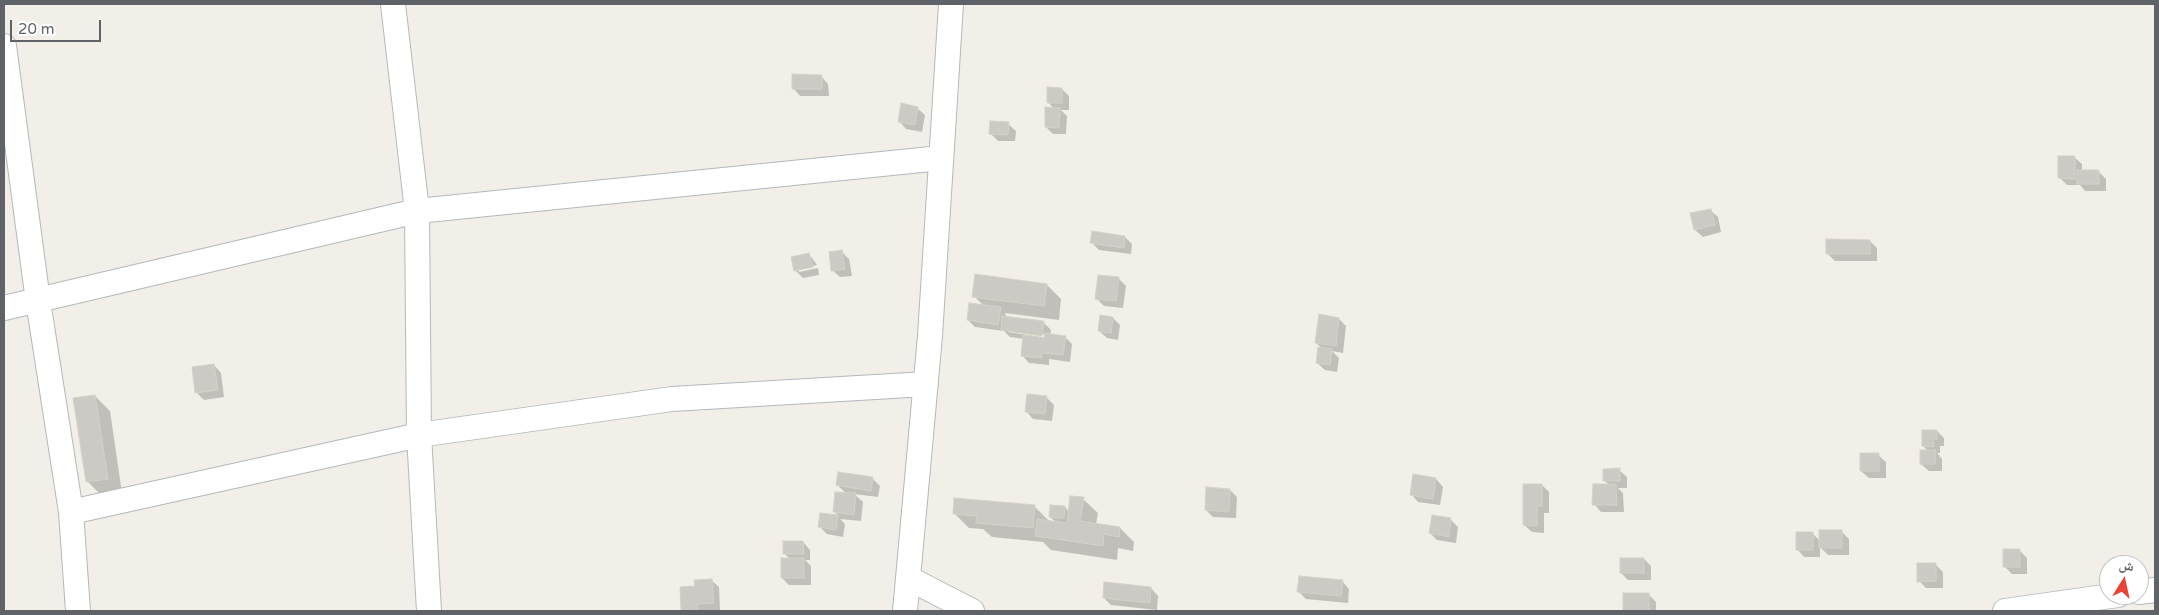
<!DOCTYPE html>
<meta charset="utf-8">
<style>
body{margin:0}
#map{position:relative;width:2159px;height:615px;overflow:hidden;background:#f1efe8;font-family:"Varela Round","Noto Naskh Arabic",sans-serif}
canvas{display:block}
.frame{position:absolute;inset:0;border:5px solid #5f6368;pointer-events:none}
.north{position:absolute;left:2099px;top:555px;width:50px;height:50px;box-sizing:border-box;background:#fff;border:1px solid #bfc1c3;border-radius:50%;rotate:10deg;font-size:14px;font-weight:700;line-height:20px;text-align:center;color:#5f6368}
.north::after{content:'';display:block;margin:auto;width:18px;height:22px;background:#ea4335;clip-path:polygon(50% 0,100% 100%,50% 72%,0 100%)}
.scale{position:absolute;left:10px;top:20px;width:91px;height:22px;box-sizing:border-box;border:2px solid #5f6368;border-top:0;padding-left:6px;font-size:15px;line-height:18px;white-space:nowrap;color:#5f6368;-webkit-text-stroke:4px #fff;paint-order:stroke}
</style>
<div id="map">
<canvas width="2159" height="615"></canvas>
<div class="frame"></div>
<div class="north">ش</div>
<div class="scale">20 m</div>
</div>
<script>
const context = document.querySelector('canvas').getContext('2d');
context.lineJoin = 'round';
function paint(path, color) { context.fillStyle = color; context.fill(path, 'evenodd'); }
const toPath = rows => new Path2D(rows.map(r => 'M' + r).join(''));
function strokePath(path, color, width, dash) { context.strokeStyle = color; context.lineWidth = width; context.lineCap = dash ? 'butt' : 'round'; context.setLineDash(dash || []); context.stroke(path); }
const shadow = toPath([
 [821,76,828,84,829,96,800,96,793,88],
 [1062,89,1069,96,1069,110,1061,110,1067,116,1066,134,1053,134,1046,127,1054,109,1048,102],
 [917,108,925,115,922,132,906,129,899,121],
 [1008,124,1016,131,1015,141,998,141,990,133],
 [2074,157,2082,164,2082,171,2098,171,2106,179,2106,191,2085,191,2080,185,2067,185,2060,178],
 [1710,210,1718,217,1721,232,1703,237,1695,230,1692,214],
 [1125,237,1132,244,1131,254,1099,250,1092,243],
 [1870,241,1877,248,1877,261,1835,261,1828,254],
 [842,252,849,259,852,276,840,277,832,270],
 [809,254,817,265,799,269,799,272,818,268,819,275,803,278,796,271,793,258],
 [1118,278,1126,286,1123,308,1104,306,1096,298],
 [1047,285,1061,299,1059,320,1005,313,1007,318,1043,322,1051,330,1050,335,1065,337,1072,344,1070,362,1049,359,1049,365,1029,363,1022,355,1024,339,1010,337,1004,331,975,327,968,320,984,306,974,296],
 [1008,330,1049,335,1048,338,1008,332],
 [1113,318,1120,325,1118,340,1107,338,1099,331],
 [1339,319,1346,326,1343,353,1332,351,1339,358,1337,372,1325,370,1317,363,1323,349,1316,343],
 [214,365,221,373,224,397,204,400,196,392],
 [95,396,110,411,122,493,102,496,87,481],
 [1046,397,1054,405,1052,421,1033,419,1026,411],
 [1937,431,1944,438,1944,446,1940,446,1940,453,1937,453,1942,459,1942,471,1929,471,1921,464,1928,451,1923,446],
 [1878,455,1886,462,1886,478,1869,478,1861,471],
 [1619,470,1627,477,1627,488,1618,488,1623,493,1624,512,1601,512,1594,504,1610,486,1604,480],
 [872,478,880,486,878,497,854,494,863,502,861,521,840,519,845,524,843,537,827,534,819,526,821,514,839,517,835,512,847,494,837,485],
 [1436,479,1443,487,1440,505,1418,502,1411,494],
 [1542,485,1549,492,1549,513,1544,513,1544,533,1532,532,1524,525],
 [1230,490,1237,497,1236,518,1213,517,1206,510],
 [1083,499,1098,513,1096,524,1120,528,1134,542,1133,551,1118,548,1117,560,1051,550,1043,542,992,537,983,529,969,528,954,513,1035,507,1050,522,1057,523,1050,517,1065,507,1069,512],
 [1451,520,1458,527,1456,543,1437,540,1430,533],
 [1842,532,1849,539,1849,555,1828,555,1820,547,1820,557,1804,557,1797,549,1812,533,1820,541],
 [803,542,810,550,810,560,805,560,811,566,811,585,789,585,782,578,790,559,784,553],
 [2020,551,2027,558,2027,574,2012,574,2004,566],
 [1644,559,1651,566,1651,580,1628,580,1621,573],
 [1936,565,1943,572,1943,588,1926,588,1919,581],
 [711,580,719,587,720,610,682,611,681,589,696,588],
 [1342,581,1349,589,1348,603,1306,599,1299,592],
 [1151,588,1158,596,1157,610,1111,605,1104,598],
 [1624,594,1648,594,1656,602,1656,611,1624,611]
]);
const building = toPath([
 [792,74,822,75,822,89,792,89,792,74],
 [1047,87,1062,88,1062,103,1047,103,1047,87],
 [901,103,918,107,915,125,898,122,901,103],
 [1045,107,1060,108,1059,128,1045,127,1045,107],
 [990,121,1009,122,1008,135,989,134,990,121],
 [2058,156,2075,156,2075,179,2058,178,2058,156],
 [2077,170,2099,170,2099,184,2077,184,2077,170],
 [1711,209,1715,225,1694,230,1690,213,1711,209],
 [1092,231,1125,236,1124,248,1090,243,1092,231],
 [1826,239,1870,240,1870,254,1826,254,1826,239],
 [842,250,845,269,831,271,829,252,842,250],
 [809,253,813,267,794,271,791,257,809,253],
 [975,274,1047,284,1044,306,972,297,975,274],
 [1098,275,1119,277,1116,301,1095,299,1098,275],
 [969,303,1001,307,998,325,967,320,969,303],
 [1319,314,1339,318,1336,346,1315,343,1319,314],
 [1100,315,1113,317,1111,333,1098,331,1100,315],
 [1002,316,1044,321,1042,336,1001,330,1002,316],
 [1045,333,1066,336,1063,355,1042,353,1042,358,1021,356,1023,335,1044,338,1045,333],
 [1318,347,1332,349,1330,365,1316,363,1318,347],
 [214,364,218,390,195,393,192,367,214,364],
 [1027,394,1047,396,1045,414,1025,412,1027,394],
 [95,395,108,479,86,482,73,398,95,395],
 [1922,430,1937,430,1937,439,1933,439,1934,447,1922,446,1922,430],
 [1920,450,1936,450,1935,464,1920,464,1920,450],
 [1860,453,1879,453,1879,471,1860,471,1860,453],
 [1620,468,1620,481,1603,481,1603,469,1620,468],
 [838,472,873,477,871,491,836,485,838,472],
 [1413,474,1436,478,1433,499,1410,495,1413,474],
 [1523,484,1542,484,1542,506,1537,506,1537,526,1523,525,1523,484],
 [1593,484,1616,484,1617,505,1592,505,1593,484],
 [1206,487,1230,489,1229,512,1205,510,1206,487],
 [835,492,856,493,854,515,833,512,835,492],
 [1070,496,1084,497,1080,521,1120,527,1119,537,1104,534,1103,546,1035,536,1037,519,1067,523,1070,496],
 [954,498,1035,505,1033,528,976,523,977,516,953,514,954,498],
 [1050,505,1065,506,1064,518,1049,517,1050,505],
 [820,513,838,515,836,530,818,527,820,513],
 [1432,515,1451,518,1449,537,1429,533,1432,515],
 [1819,530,1842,530,1842,548,1819,548,1819,530],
 [1796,532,1813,532,1813,550,1796,550,1796,532],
 [783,541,803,541,804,554,783,554,783,541],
 [2003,549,2020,549,2020,567,2003,567,2003,549],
 [781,558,804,558,804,578,781,578,781,558],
 [1620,558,1644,558,1644,573,1620,573,1620,558],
 [1917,563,1936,563,1936,581,1917,582,1917,563],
 [1299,576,1343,580,1341,596,1297,592,1299,576],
 [712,579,714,603,698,604,698,611,681,611,680,587,695,586,694,580,712,579],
 [1104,582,1151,587,1150,603,1103,598,1104,582],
 [1623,593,1649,593,1649,611,1623,611,1623,593]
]);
const street = toPath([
 [393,4,417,211,419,435,429,611],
 [4,46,38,301,71,512,78,611],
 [4,308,417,211,941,158],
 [71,512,419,435,672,399,926,384],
 [908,578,972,611],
 [2139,592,2155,590],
 [905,611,930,336,951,4],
 [2005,611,2118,595]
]);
paint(shadow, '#0003');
paint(building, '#cccac5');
strokePath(building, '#d6d1c6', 1);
strokePath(street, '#b5b8bc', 26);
strokePath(street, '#fff', 24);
</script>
